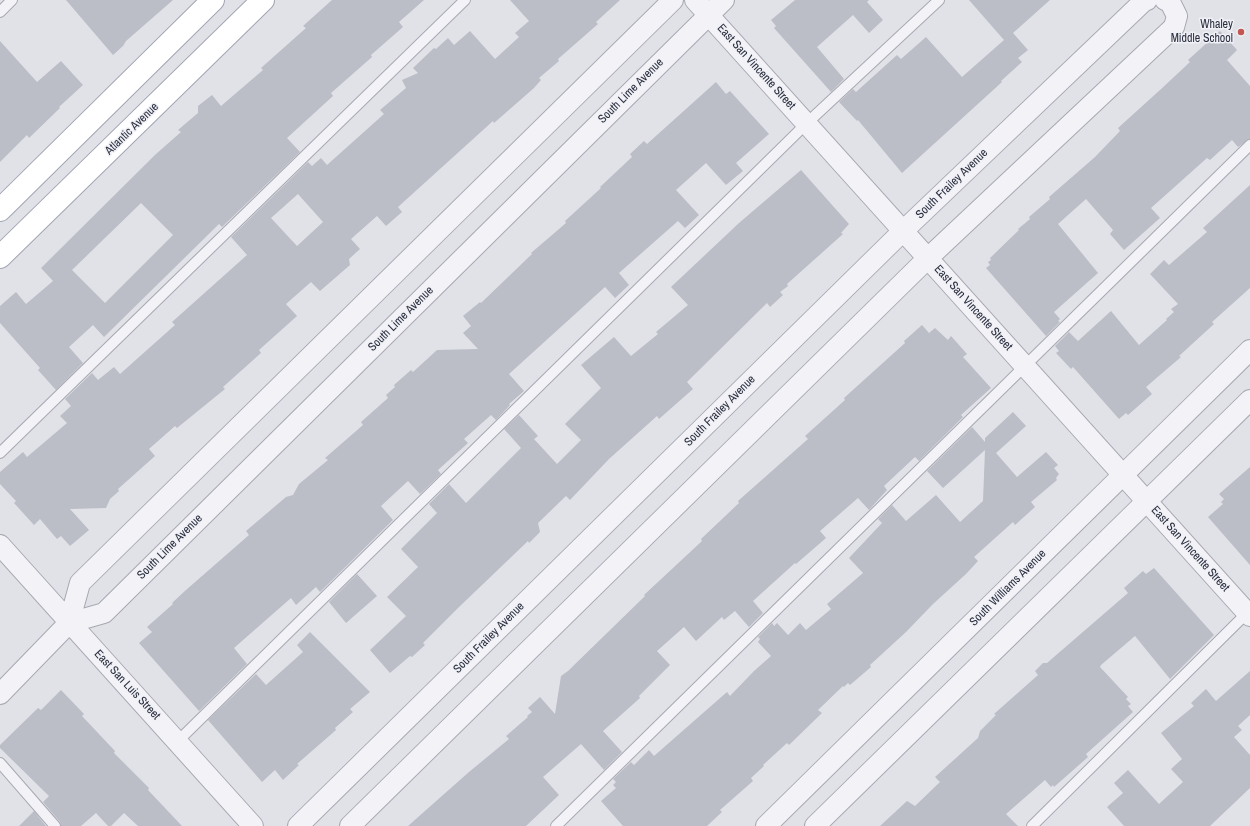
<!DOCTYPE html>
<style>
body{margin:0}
canvas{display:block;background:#e1e2e8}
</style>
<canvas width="1250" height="826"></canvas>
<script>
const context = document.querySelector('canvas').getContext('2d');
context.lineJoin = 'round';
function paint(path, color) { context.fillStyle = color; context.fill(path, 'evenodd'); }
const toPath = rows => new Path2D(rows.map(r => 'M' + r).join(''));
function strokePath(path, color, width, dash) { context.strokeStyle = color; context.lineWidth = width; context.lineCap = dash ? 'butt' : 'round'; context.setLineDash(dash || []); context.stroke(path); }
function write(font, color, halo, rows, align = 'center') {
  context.font = font + ' "Archivo Narrow",sans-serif'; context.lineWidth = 3; context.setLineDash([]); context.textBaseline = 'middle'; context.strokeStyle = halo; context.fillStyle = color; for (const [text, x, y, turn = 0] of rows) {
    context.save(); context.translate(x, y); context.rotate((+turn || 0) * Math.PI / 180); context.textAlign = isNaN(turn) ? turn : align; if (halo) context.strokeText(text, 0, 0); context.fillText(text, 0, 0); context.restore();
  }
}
const building = toPath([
 [66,0,173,0,126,41,123,46,113,55],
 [332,0,424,0,399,22,403,27,371,55,372,57,331,93,333,96,287,138,300,152,222,227,219,224,104,337,93,325,69,347,83,363,56,390,38,370,40,368,0,323,0,306,16,292,26,304,53,281,41,268,156,154,181,132,178,130,198,113,198,106,212,95,221,106,263,70,261,68,306,28,303,26],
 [141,203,173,235,105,303,72,270],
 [510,0,620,0,596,22,598,24,558,59,559,61,539,78,541,80,534,88,494,123,493,121,398,207,402,212,386,226,377,216,351,239,360,249,349,259,350,265,320,291,311,282,286,304,297,316,259,350,261,353,223,387,225,389,177,428,175,426,149,449,155,456,118,489,119,491,110,499,106,508,70,509,89,530,70,546,61,536,57,539,40,519,34,525,14,503,16,501,0,484,0,472,23,452,27,457,67,423,60,416,71,406,65,399,92,373,98,380,114,367,120,374,175,325,172,322,247,255,231,237,308,162,312,166,321,158,327,165,384,114,380,110,406,88,402,80,418,73,413,68,434,48,436,49,448,38,454,45,470,31,495,59,519,37,515,33,529,21],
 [298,194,323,222,297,246,271,218],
 [795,0,869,0,867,2,883,20,869,33,853,15,817,47,844,79,831,92,774,28,776,26,771,20],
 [969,0,1050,0,1013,33,1028,50,1018,58,1022,62,1001,81,1002,82,902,173,858,120,857,121,839,102,853,89,856,92,897,55,901,59,926,37,962,77,1004,40],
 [1220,31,1237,50,1227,60,1250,86,1250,139,1238,147,1232,140,1210,160,1207,158,1151,208,1160,218,1124,250,1110,234,1113,230,1086,199,1058,224,1098,273,1054,312,1060,319,1058,321,1060,322,1046,336,986,268,990,265,988,262,991,260,990,258,1019,230,1018,229,1030,219,1029,217,1050,199,1049,197,1095,157,1120,131,1118,128,1160,90,1190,62,1188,60],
 [0,41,37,82,61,61,83,85,59,107,60,108,29,138,27,135,0,162],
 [716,82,726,94,730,91,769,134,736,163,743,171,726,185,706,163,676,190,699,215,685,228,678,221,619,273,629,285,615,298,605,287,509,374,524,391,509,404,510,405,496,420,491,415,464,439,468,443,438,470,441,474,420,494,408,481,381,506,393,520,320,592,316,587,296,605,291,598,234,648,247,664,199,711,139,643,152,632,147,627,173,604,172,603,186,590,249,535,246,531,286,497,293,495,299,484,328,460,325,458,363,425,361,422,388,398,386,395,395,387,394,385,411,370,413,372,437,350,478,349,463,333,471,326,463,316,480,302,481,303,532,254,531,253,566,223,565,221,601,188,600,187,632,157,630,154,644,141,647,144],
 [801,170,849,224,841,233,843,234,787,284,788,286,780,292,783,295,770,307,767,303,687,382,693,389,659,419,657,416,609,459,570,500,566,496,538,523,540,532,529,543,528,541,458,608,423,643,425,645,412,657,410,656,390,673,370,650,406,616,387,597,418,567,401,549,437,513,429,504,449,484,466,503,521,448,504,429,519,415,538,436,534,439,557,464,581,440,565,424,601,388,581,365,614,337,631,356,658,334,656,332,688,305,671,287,739,223],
 [1250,185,1250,288,1212,322,1214,324,1179,356,1181,357,1146,387,1152,394,1128,415,1126,413,1119,419,1073,367,1071,369,1056,353,1059,351,1055,346,1069,332,1078,341,1111,311,1139,345,1167,320,1166,319,1174,312,1171,309,1178,304,1150,274,1164,260,1169,265,1207,232,1203,228],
 [922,325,929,333,935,328,948,340,951,336,967,354,963,357,991,388,961,415,963,417,919,461,915,457,884,486,887,490,869,510,858,498,820,531,826,538,796,564,795,563,753,601,763,613,749,627,735,611,724,620,722,617,696,641,684,627,657,651,670,665,639,696,640,698,603,731,622,752,604,770,581,744,543,777,559,795,526,826,408,826,469,772,509,739,506,736,528,717,527,716,532,712,528,708,540,697,555,714,561,676,568,671,645,596,644,595,702,541,701,539,739,503,738,501,808,439,805,436,845,400,844,398,905,343,904,341],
 [1013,412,1026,426,996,453,1017,477,1046,452,1058,465,1054,468,1059,474,1056,478,1057,480,1031,502,1035,507,1015,525,1013,522,974,557,978,561,966,574,933,604,906,632,870,665,871,667,850,685,848,683,844,687,843,686,818,710,822,713,789,745,787,743,763,765,764,766,751,778,753,781,720,810,722,812,707,826,623,826,601,801,616,788,613,785,616,782,613,779,631,762,634,765,649,750,654,756,727,692,730,696,754,671,771,656,758,642,760,639,758,637,772,623,774,626,777,623,788,635,800,623,806,630,831,609,827,604,863,573,849,558,882,523,878,519,892,505,906,521,936,495,960,522,983,501,985,450,943,488,927,471,972,427,985,442,985,438],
 [1250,467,1250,565,1208,517,1223,504,1221,502,1224,499,1219,494],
 [1154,568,1214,635,1170,679,1135,636,1101,665,1100,667,1128,697,1126,699,1131,704,1128,706,1133,712,1086,754,1088,757,1054,787,1053,785,1051,787,1045,780,1006,814,1018,826,880,826,907,801,915,806,940,782,935,777,978,738,980,731,996,715,994,714,1038,675,1035,671,1043,663,1047,663,1128,593,1124,588,1143,571,1146,574],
 [357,574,377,596,346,623,329,602],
 [310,632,370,692,350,709,353,712,335,728,336,730,297,764,299,765,283,780,275,770,262,782,208,720,256,674,266,685,303,652,297,645],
 [1250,671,1250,715,1238,726,1242,730,1234,737,1250,755,1250,788,1210,826,1124,826,1107,807,1123,793,1114,783,1128,770,1159,804,1183,782,1171,769,1182,759,1161,733,1194,706,1191,703,1206,689,1216,701],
 [61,690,84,714,82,716,115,751,114,753,149,788,148,790,182,826,138,826,124,813,111,826,108,826,96,813,81,826,61,826,60,822,43,802,49,796,0,748,0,745,38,708,41,710],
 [34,811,46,826,19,826]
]);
const service = toPath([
 [0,12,12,0],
 [0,453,465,0],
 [178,741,807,123,939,0],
 [0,763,55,826],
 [556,826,1250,145],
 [1032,826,1249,611]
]);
const minor = toPath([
 [695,0,1250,616],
 [0,545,253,826],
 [69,623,104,613,724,0],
 [0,694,69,623,80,583,673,0],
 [298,826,903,231,1144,1,1147,0],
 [350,826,928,258,1174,27,1177,16,1170,2,1165,0],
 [766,826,1250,350],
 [815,826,1250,400]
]);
const primary = toPath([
 [0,210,213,0],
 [0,257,263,0]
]);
const markers = [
 [1241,32,4,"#c25651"]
];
const poiNames = [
 ["Whaley",1233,25],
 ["Middle School",1233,39]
];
const streetNames = [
 ["East San Vincente Street",756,67,48],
 ["South Lime Avenue",631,91,-45],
 ["Atlantic Avenue",132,129,-44],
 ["South Frailey Avenue",952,184,-44],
 ["East San Vincente Street",973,308,48],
 ["South Lime Avenue",401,319,-45],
 ["South Frailey Avenue",720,411,-45],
 ["South Lime Avenue",170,547,-45],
 ["East San Vincente Street",1190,549,48],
 ["South Williams Avenue",1008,588,-45],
 ["South Frailey Avenue",489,638,-45],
 ["East San Luis Street",127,685,47]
];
paint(building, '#bbbdc7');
strokePath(service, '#a7a8b2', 12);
strokePath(minor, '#a7a8b2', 22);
strokePath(primary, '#a1a5b3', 24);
strokePath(service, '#f3f3f7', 10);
strokePath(minor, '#f3f3f7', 20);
strokePath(primary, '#fff', 22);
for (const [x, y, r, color] of markers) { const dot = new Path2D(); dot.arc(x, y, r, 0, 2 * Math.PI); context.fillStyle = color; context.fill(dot); strokePath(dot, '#f0f1f6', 1.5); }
write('12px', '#2b2e3e', '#f0f1f6', poiNames, 'right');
write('12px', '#2b2e3e', '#f0f1f6', streetNames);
</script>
